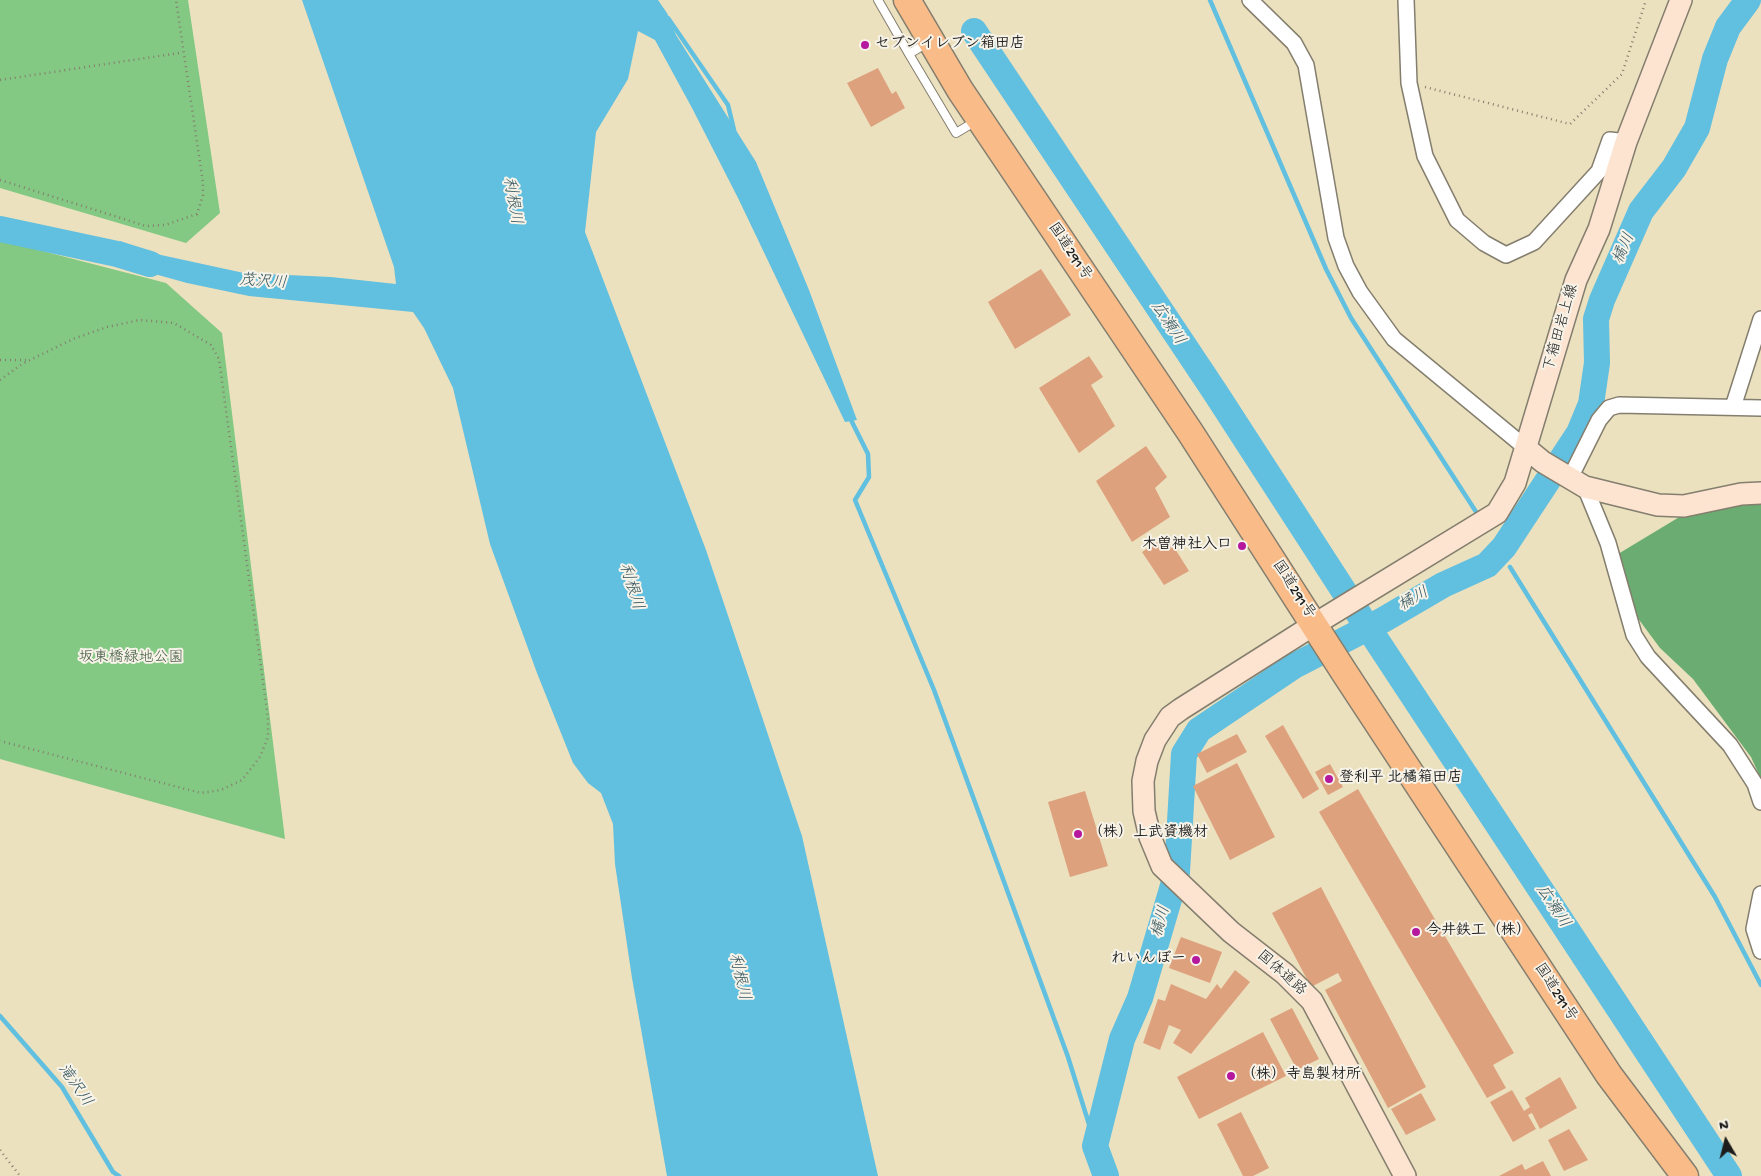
<!DOCTYPE html>
<meta charset="utf-8">
<style>
body{margin:0}
#map{position:relative;width:1761px;height:1176px;overflow:hidden;background:#ebe1bf;font-family:"Gochi Hand",sans-serif}
canvas{display:block}
.north{position:absolute;left:1701px;top:1116px;width:50px;height:50px;-webkit-text-stroke:4px #f7f3e8;paint-order:stroke;rotate:352deg;font-size:14px;font-weight:700;line-height:20px;text-align:center;color:#1c1c1c}
.north::after{content:'';display:block;margin:auto;width:18px;height:22px;background:#1c1c1c;clip-path:polygon(50% 0,100% 100%,50% 72%,0 100%)}
</style>
<div id="map">
<canvas width="1761" height="1176"></canvas>
<div class="north">N</div>
</div>
<script>
const context = document.querySelector('canvas').getContext('2d');
context.lineJoin = 'round';
function paint(path, color) { context.fillStyle = color; context.fill(path, 'evenodd'); }
const toPath = rows => new Path2D(rows.map(r => 'M' + r).join(''));
function strokePath(path, color, width, dash) { context.strokeStyle = color; context.lineWidth = width; context.lineCap = dash ? 'butt' : 'round'; context.setLineDash(dash || []); context.stroke(path); }
function write(font, color, halo, rows, align = 'center') {
  context.font = font + ' "Gochi Hand","Klee One",sans-serif'; context.lineWidth = 4; context.setLineDash([]); context.textBaseline = 'middle'; context.strokeStyle = halo; context.fillStyle = color; for (const [text, x, y, turn = 0] of rows) {
    context.save(); context.translate(x, y); context.rotate((+turn || 0) * Math.PI / 180); context.textAlign = isNaN(turn) ? turn : align; if (halo) context.strokeText(text, 0, 0); context.fillText(text, 0, 0); context.restore();
  }
}
const green = toPath([
 [0,0,188,0,220,213,186,243,0,188],
 [0,240,166,283,222,333,285,839,0,759]
]);
const forest = toPath([
 [1761,499,1761,779,1751,757,1693,679,1660,648,1634,613,1618,554,1681,516]
]);
const water = toPath([
 [302,0,658,0,667,13,676,35,756,162,809,290,857,420,845,422,738,198,692,108,655,40,638,31,628,79,596,132,585,232,706,550,802,836,878,1176,667,1176,632,978,615,864,613,824,601,793,588,783,573,763,537,673,490,544,453,388,424,328,413,312,249,296,187,283,115,263,120,241,161,255,244,273,331,277,396,284,394,267]
]);
const stream = toPath([
 [1210,0,1326,269,1351,318,1480,518],
 [668,18,728,105,734,130],
 [849,416,868,454,869,477,855,500,934,690,1068,1057,1098,1153],
 [1510,567,1715,897,1761,985],
 [0,1016,62,1087,113,1172,119,1176]
]);
const river = toPath([
 [974,31,1215,392,1360,616],
 [0,229,117,254,150,264],
 [1375,638,1729,1176],
 [1106,1176,1095,1146,1122,1039,1140,998,1177,872,1184,754,1199,730,1294,666,1383,620,1443,585,1487,565,1504,547,1579,433,1591,404,1597,363,1596,319,1602,300,1641,211,1674,168,1697,128,1715,59,1728,27,1748,0]
]);
const building = toPath([
 [878,68,892,94,896,91,905,108,871,127,847,83],
 [1041,269,1071,315,1015,349,988,302],
 [1089,356,1103,377,1091,385,1115,426,1079,453,1039,388],
 [1146,446,1167,477,1155,488,1170,517,1132,542,1096,481],
 [1167,536,1189,571,1164,585,1142,552],
 [1283,725,1319,789,1303,799,1265,736],
 [1237,734,1247,752,1207,773,1197,754],
 [1237,763,1275,837,1230,860,1193,786],
 [1330,764,1343,787,1328,795,1315,772],
 [1358,789,1514,1053,1493,1065,1506,1088,1487,1098,1319,812],
 [1085,791,1108,866,1070,877,1048,802],
 [1321,887,1426,1087,1388,1108,1325,990,1342,981,1338,973,1311,987,1272,913],
 [1181,937,1222,952,1210,983,1169,968],
 [1235,970,1250,982,1191,1054,1173,1043,1181,1030,1169,1025,1160,1050,1143,1043,1158,999,1165,1001,1171,984,1206,999,1217,984,1221,989],
 [1292,1008,1319,1059,1297,1070,1270,1019],
 [1263,1032,1286,1076,1199,1119,1177,1077],
 [1560,1077,1577,1108,1540,1129,1532,1113,1528,1115,1536,1129,1513,1142,1490,1102,1512,1090,1524,1111,1530,1107,1525,1098],
 [1421,1093,1436,1120,1406,1135,1391,1109],
 [1241,1112,1269,1168,1253,1176,1243,1176,1217,1124],
 [1569,1129,1588,1160,1564,1171,1548,1140],
 [1543,1161,1551,1176,1499,1176,1522,1164,1525,1170]
]);
const path = toPath([
 [0,80,179,53],
 [1425,87,1570,124,1622,74,1646,0],
 [0,180,146,226,165,225,197,214,203,195,203,183,176,0],
 [0,360,28,360],
 [0,380,22,364,73,339,107,327,140,320,174,323,211,345,219,359,268,718,268,737,260,757,242,780,221,790,201,793,0,741],
 [0,1150,20,1176]
]);
const lane = toPath([
 [878,0,909,54,927,43],
 [909,54,956,133,976,121]
]);
const street = toPath([
 [1250,0,1294,43,1306,65,1336,238,1346,266,1360,292,1394,339,1526,448],
 [1406,0,1409,83,1425,156,1457,220,1484,243,1506,255,1534,242,1599,171,1610,140,1626,142],
 [1733,407,1761,319],
 [1570,478,1599,420,1609,408,1619,405,1761,408],
 [1585,487,1608,543,1634,635,1648,657,1730,745,1755,784,1761,802],
 [1761,894,1754,929,1761,951]
]);
const secondary = toPath([
 [1526,448,1543,462,1585,487,1658,505,1684,506,1741,494,1761,493],
 [1405,1176,1312,1001,1285,974,1231,932,1162,866,1150,837,1144,811,1143,781,1147,761,1155,740,1170,717,1181,709,1315,624,1497,513,1515,483,1576,280,1599,229,1626,142,1681,0]
]);
const highway = toPath([
 [907,0,960,90,1190,432,1346,675,1609,1075,1685,1176]
]);
const markers = [
 [865,45,5,"#b5179e"],
 [1242,546,5,"#b5179e"],
 [1329,779,5,"#b5179e"],
 [1078,834,5,"#b5179e"],
 [1416,932,5,"#b5179e"],
 [1196,960,5,"#b5179e"],
 [1231,1076,5,"#b5179e"]
];
const poiNames = [
 ["セブンイレブン箱田店",875,45],
 ["木曽神社入口",1232,546,"right"],
 ["登利平 北橘箱田店",1339,779],
 ["（株）上武資機材",1088,834],
 ["今井鉄工（株）",1426,932],
 ["れいんぼー",1186,960,"right"],
 ["（株）寺島製材所",1241,1076]
];
const streetNames = [
 ["国道291号",1069,252,56],
 ["下箱田岩上線",1562,328,-74],
 ["国道291号",1293,590,57],
 ["国体道路",1281,974,41],
 ["国道291号",1555,993,57]
];
const parkNames = [
 ["坂東橋緑地公園",131,659]
];
const waterNames = [
 ["利根川",511,201,80],
 ["橘川",1625,249,-66],
 ["茂沢川",263,283,4],
 ["広瀬川",1167,324,57],
 ["利根川",630,587,73],
 ["橘川",1414,600,-29],
 ["広瀬川",1552,907,57],
 ["橘川",1162,922,-74],
 ["利根川",738,977,77],
 ["滝沢川",74,1086,55]
];
paint(green, '#83c883');
paint(forest, '#6aac71');
paint(water, '#61bfdf');
strokePath(stream, '#61bfdf', 4.5);
strokePath(river, '#61bfdf', 26);
paint(building, '#dea17d');
strokePath(lane, '#847e6e', 10);
strokePath(street, '#847e6e', 18);
strokePath(secondary, '#847e6e', 24);
strokePath(highway, '#847e6e', 29);
strokePath(path, '#847e6e', 2.5, [1, 4]);
strokePath(lane, '#fff', 8);
strokePath(street, '#fff', 15);
strokePath(secondary, '#fde4d0', 21);
strokePath(highway, '#f9bc89', 26);
for (const [x, y, r, color] of markers) { const dot = new Path2D(); dot.arc(x, y, r, 0, 2 * Math.PI); context.fillStyle = color; context.fill(dot); strokePath(dot, '#f7f3e8', 2); }
write('bold 15px', '#1c1c1c', '#f7f3e8', poiNames, 'left');
write('15px', '#1c1c1c', '#f7f3e8', streetNames);
write('15px', '#405840', '#f7f3e8', parkNames);
write('italic 16px', '#345560', '#f7f3e8', waterNames);
</script>
